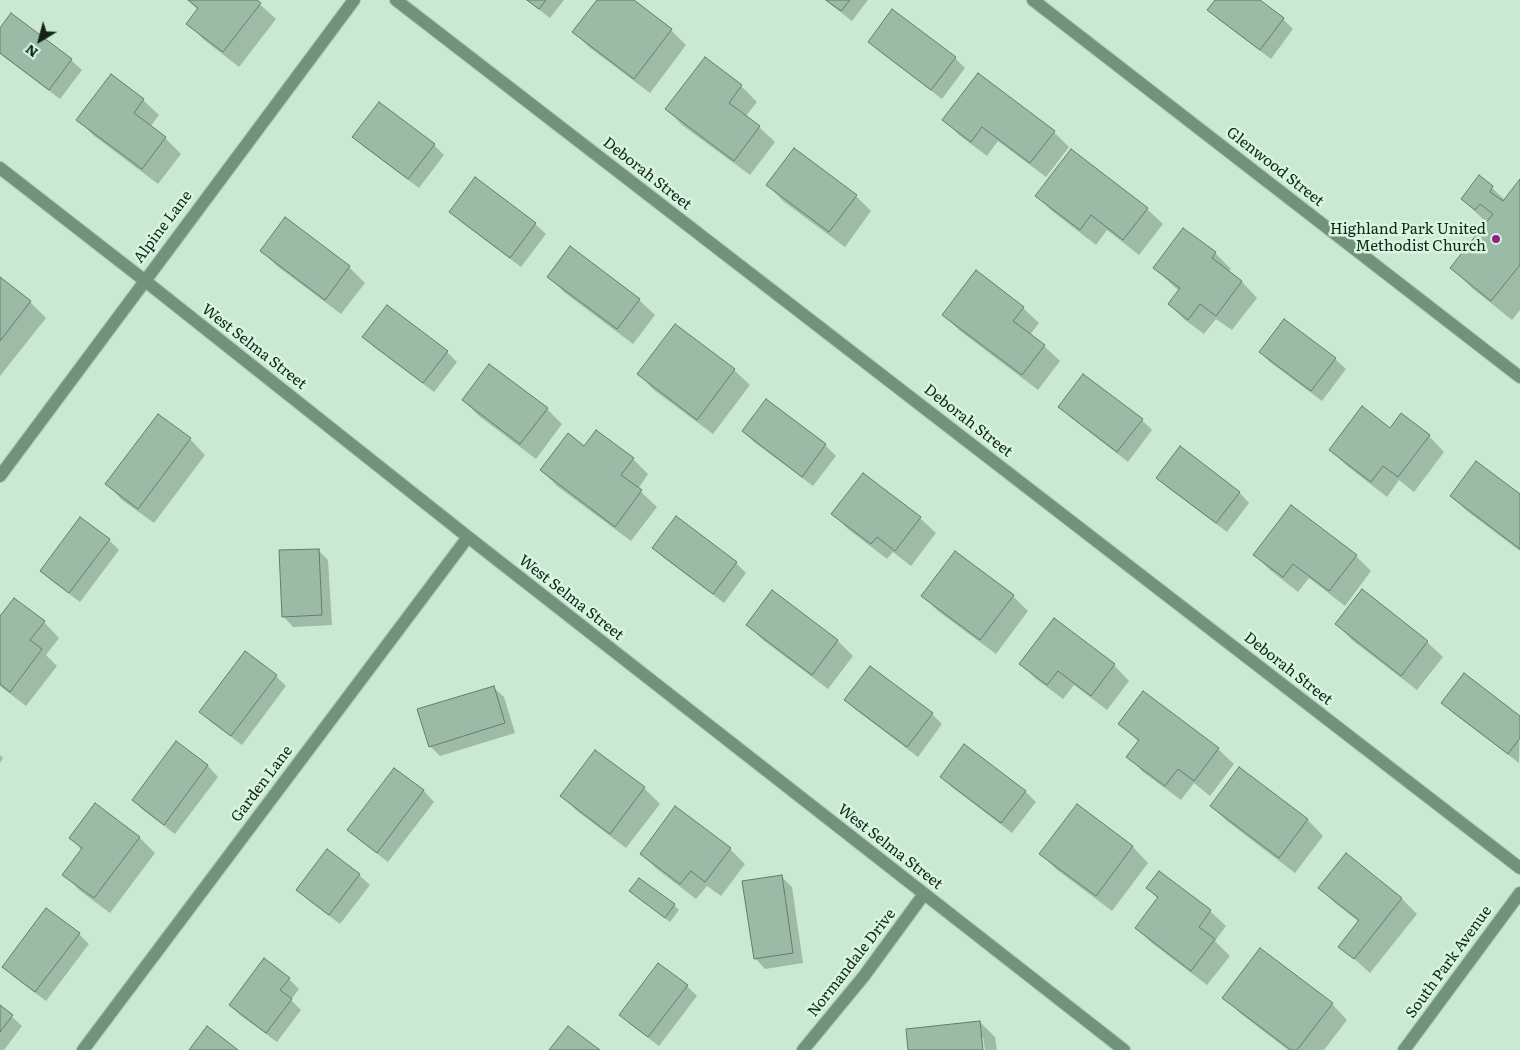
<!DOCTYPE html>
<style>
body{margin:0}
#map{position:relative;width:1520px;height:1050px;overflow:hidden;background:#c9e9d3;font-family:Literata,serif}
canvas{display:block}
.north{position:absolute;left:15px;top:15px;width:50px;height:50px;-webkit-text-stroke:4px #d6f6e0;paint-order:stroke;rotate:217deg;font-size:14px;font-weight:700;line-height:20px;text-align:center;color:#16221a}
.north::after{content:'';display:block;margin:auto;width:18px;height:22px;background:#16221a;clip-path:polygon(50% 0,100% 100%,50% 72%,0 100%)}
</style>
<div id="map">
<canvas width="1520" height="1050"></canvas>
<div class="north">N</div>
</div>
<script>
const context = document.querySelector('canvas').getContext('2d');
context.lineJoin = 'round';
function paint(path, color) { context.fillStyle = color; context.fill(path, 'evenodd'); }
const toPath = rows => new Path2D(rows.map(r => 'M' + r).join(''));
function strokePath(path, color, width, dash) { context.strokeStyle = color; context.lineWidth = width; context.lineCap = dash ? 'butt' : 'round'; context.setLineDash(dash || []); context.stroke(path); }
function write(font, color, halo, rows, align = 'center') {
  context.font = font + ' Literata,serif'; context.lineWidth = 5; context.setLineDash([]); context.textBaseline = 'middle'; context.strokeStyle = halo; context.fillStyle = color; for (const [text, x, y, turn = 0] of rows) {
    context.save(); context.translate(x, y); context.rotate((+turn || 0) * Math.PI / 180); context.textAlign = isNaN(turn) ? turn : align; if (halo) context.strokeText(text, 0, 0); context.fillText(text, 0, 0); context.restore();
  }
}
const shadow = toPath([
 [188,0,255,0,276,19,239,67,203,39,188,23,198,10],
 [526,0,564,0,550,18],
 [598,0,632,0,671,30,686,45,650,93,589,47,574,32],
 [825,0,868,0,852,21],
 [1216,0,1258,0,1283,19,1293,29,1271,59,1219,20,1209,10],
 [0,30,71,60,82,70,60,99,0,54],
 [869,42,955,58,965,68,942,99,880,52],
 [705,59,741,86,757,102,745,117,759,127,775,142,750,175,682,125,667,109],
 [143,100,159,115,150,127,165,138,181,154,158,184,93,135,78,119],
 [944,120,1054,132,1069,147,1046,177,998,141,987,156,959,135],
 [354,137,434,145,444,155,419,188,364,147],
 [1072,151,1147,209,1163,224,1139,255,1107,230,1096,245,1052,211,1037,196],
 [1480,177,1505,200,1520,181,1520,310,1512,320,1472,288,1452,268,1487,223,1462,199],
 [475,179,535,224,546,234,521,267,461,222,451,212],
 [768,185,856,196,871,211,845,247,783,201],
 [285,219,349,267,365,283,341,314,277,266,262,251],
 [1215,253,1231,269,1228,272,1242,282,1257,298,1232,330,1216,319,1204,334,1185,320,1169,304,1179,291,1154,268],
 [549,277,639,300,655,315,633,344,564,292],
 [0,279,30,302,46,318,0,376],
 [1023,308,1039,323,1030,335,1044,346,1060,361,1038,390,959,330,944,315],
 [1284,320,1335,359,1346,369,1322,401,1270,362,1260,352],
 [364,337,447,352,457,362,434,392,374,347],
 [734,370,750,385,713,434,654,390,638,374],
 [463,400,547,409,562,424,536,459,479,416],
 [766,401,825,445,836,456,813,486,754,442,743,431],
 [1060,407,1142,420,1152,430,1128,462,1070,417],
 [1401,415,1429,436,1444,452,1414,492,1399,480,1387,497,1346,465,1330,450,1390,429],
 [190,439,205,455,154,523,122,500,107,484],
 [585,448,633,459,648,474,638,489,657,507,631,541,557,486,541,470],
 [1158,478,1239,492,1249,503,1227,532,1168,488],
 [1451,496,1520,496,1520,551,1467,511],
 [833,514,920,518,936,533,911,566,893,552,887,559,848,529],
 [109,540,119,550,80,602,52,581,41,571],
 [654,548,736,563,746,573,724,603,664,558],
 [318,550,328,560,332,625,293,627,283,616],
 [1255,555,1356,556,1371,571,1345,606,1309,578,1298,592,1270,570],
 [1362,591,1427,642,1443,657,1417,690,1352,640,1337,624],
 [772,592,838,641,853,656,828,689,763,640,747,624],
 [923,596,1013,596,1028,611,996,654,938,611],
 [0,619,44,622,59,638,46,655,57,666,26,706,0,686],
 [1021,664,1114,665,1129,681,1107,710,1074,685,1063,699,1036,679],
 [276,676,286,686,242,745,211,722,201,712],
 [493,687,504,697,515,733,440,756,430,746],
 [1144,693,1218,749,1234,764,1210,796,1194,783,1181,800,1143,772,1128,756,1139,742,1120,724],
 [846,700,932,714,942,724,918,757,856,710],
 [1443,703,1520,717,1519,763,1453,713],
 [176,743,208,766,218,777,175,834,143,810,133,800],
 [965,746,1026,792,1036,802,1012,833,952,787,942,777],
 [0,755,3,758,0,763],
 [394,769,424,791,434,802,388,862,359,840,349,830],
 [1239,769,1308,820,1323,836,1295,873,1227,821,1211,806],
 [644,788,660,804,626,848,577,811,562,796],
 [96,805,140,838,155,853,110,913,79,890,64,874,82,850,70,838],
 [1077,805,1133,847,1148,863,1112,911,1056,869,1041,854],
 [730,849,745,864,721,896,707,886,696,899,657,869,641,854],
 [1346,855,1402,899,1417,914,1370,973,1340,946,1359,922,1335,903,1320,888],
 [1159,873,1210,911,1226,926,1215,941,1230,956,1207,985,1152,943,1136,928,1158,899,1148,888],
 [359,875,370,885,340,924,308,900,298,890],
 [781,876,792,887,803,963,765,969,755,958],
 [635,896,674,905,679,910,670,922],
 [79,934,89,944,46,1001,14,977,3,967],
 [289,979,299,989,291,1000,301,1010,277,1042,240,1015,230,1005],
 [687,986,697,996,659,1046,631,1025,620,1015],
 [1224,997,1332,1004,1347,1020,1324,1050,1288,1050,1240,1013],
 [0,1006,22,1026,4,1050,0,1050],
 [980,1022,995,1037,997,1050,985,1050,983,1037,981,1037,982,1050,910,1050]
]);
const building = toPath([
 [188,0,257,0,261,3,223,52,186,24,198,8,188,0],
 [527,0,546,0,539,9,527,0],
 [597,0,634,0,672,29,634,79,572,32,597,0],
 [826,0,850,0,841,11,826,0],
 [1215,0,1260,0,1284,18,1260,50,1207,10,1215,0],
 [892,9,956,57,931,90,868,42,892,9],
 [11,13,72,59,49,90,0,53,0,28,11,13],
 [705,57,742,85,729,103,760,126,734,161,665,109,705,57],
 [978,73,1055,131,1030,163,982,127,971,142,942,120,978,73],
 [111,74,144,99,134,113,166,137,142,169,76,120,111,74],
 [379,102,435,144,408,179,352,137,379,102],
 [794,148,857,195,829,232,766,185,794,148],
 [1071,149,1148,208,1123,240,1091,215,1080,230,1035,196,1071,149],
 [1479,175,1493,186,1490,192,1503,201,1520,179,1520,265,1491,301,1450,268,1493,214,1480,204,1475,210,1461,199,1479,175],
 [475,177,536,223,510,258,449,212,475,177],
 [285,217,350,266,325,300,260,251,285,217],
 [1183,228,1216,252,1212,258,1242,281,1216,316,1200,304,1188,320,1168,304,1180,288,1153,268,1183,228],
 [570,246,640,299,617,329,547,277,570,246],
 [976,270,1024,307,1013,321,1045,345,1022,375,942,315,976,270],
 [0,277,31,301,0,341,0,277],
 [387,305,448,351,423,383,362,337,387,305],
 [1284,319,1336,358,1311,391,1259,352,1284,319],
 [675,324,735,369,697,420,637,374,675,324],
 [489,364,548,408,520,444,462,400,489,364],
 [1083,374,1143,419,1117,452,1058,407,1083,374],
 [766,399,826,444,802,477,742,431,766,399],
 [1362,406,1390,428,1401,413,1430,435,1398,477,1383,466,1371,482,1329,450,1362,406],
 [158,414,191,438,138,509,105,484,158,414],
 [596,430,634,458,621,475,642,490,615,527,540,470,568,433,584,446,596,430],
 [1180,446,1240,492,1216,523,1156,478,1180,446],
 [1476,461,1520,494,1520,549,1450,496,1476,461],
 [863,473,921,517,895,551,877,537,871,544,831,514,863,473],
 [1291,505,1357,555,1329,591,1293,564,1283,577,1253,555,1291,505],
 [676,516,737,562,713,594,652,548,676,516],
 [80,517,110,539,69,593,40,571,80,517],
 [319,549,322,615,282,617,279,550,319,549],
 [955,551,1014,595,980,640,921,596,955,551],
 [1362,589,1428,641,1401,676,1335,624,1362,589],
 [772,590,838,640,812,675,746,625,772,590],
 [14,598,45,621,30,640,42,649,10,692,0,684,0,616,14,598],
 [1054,618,1115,664,1091,696,1058,671,1047,685,1019,664,1054,618],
 [245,651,277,675,231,736,199,712,245,651],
 [870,666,933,713,907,747,844,700,870,666],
 [1464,673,1520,716,1520,738,1508,754,1441,703,1464,673],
 [494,686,505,723,429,747,417,709,494,686],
 [1143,691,1219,748,1194,781,1178,769,1165,786,1126,757,1139,740,1118,724,1143,691],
 [176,741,208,765,164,825,132,800,176,741],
 [964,744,1026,791,1001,823,940,777,964,744],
 [595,750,645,787,610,834,560,796,595,750],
 [1239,767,1308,819,1279,858,1210,806,1239,767],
 [394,768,424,790,377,853,347,830,394,768],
 [95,803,140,837,94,898,62,875,82,848,69,838,95,803],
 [1077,804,1133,846,1096,896,1039,854,1077,804],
 [675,806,731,848,705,882,691,871,680,884,640,854,675,806],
 [327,849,360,874,329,915,296,890,327,849],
 [1346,853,1402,898,1354,959,1338,947,1359,920,1318,888,1346,853],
 [1159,871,1211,910,1199,927,1215,939,1191,971,1135,928,1158,897,1146,888,1159,871],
 [782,875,793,953,754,959,742,881,782,875],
 [639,878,675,904,665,918,629,891,639,878],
 [46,908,80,933,35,992,2,967,46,908],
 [1260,948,1333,1003,1297,1050,1291,1050,1222,998,1260,948],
 [264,958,290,978,280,990,292,999,266,1033,229,1005,264,958],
 [658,963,688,985,648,1037,619,1015,658,963],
 [0,1005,13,1015,0,1032,0,1005],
 [980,1021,983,1050,908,1050,906,1029,980,1021],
 [207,1026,238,1050,189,1050,207,1026],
 [568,1026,600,1050,549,1050,568,1026]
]);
const minor = toPath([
 [396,0,1520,868],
 [1033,0,1520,377],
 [0,168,144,280,468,537,1124,1050],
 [0,476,354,0],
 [83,1050,468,537],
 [803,1050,864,976,924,894],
 [1404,1050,1520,893]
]);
const markers = [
 [1496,239,5,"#932181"]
];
const streetNames = [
 ["Glenwood Street",1275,167,38],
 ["Deborah Street",647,174,38],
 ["Alpine Lane",163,227,-53],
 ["West Selma Street",254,347,38],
 ["Deborah Street",968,421,38],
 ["West Selma Street",571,598,38],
 ["Deborah Street",1288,669,38],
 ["Garden Lane",262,784,-53],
 ["West Selma Street",890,847,38],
 ["South Park Avenue",1449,962,-54],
 ["Normandale Drive",852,963,-52]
];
const poiNames = [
 ["Highland Park United",1486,230],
 ["Methodist Church",1486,247]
];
paint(shadow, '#0003');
paint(building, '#9cbba6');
strokePath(building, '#617e6b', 1);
strokePath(minor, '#a9c5b2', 14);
strokePath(minor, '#71937c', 12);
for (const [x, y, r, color] of markers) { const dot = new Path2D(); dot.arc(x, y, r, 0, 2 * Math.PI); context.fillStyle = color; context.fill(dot); strokePath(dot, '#d6f6e0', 2); }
write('15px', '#16221a', '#d6f6e0', streetNames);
write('15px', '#16221a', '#d6f6e0', poiNames, 'right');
</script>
